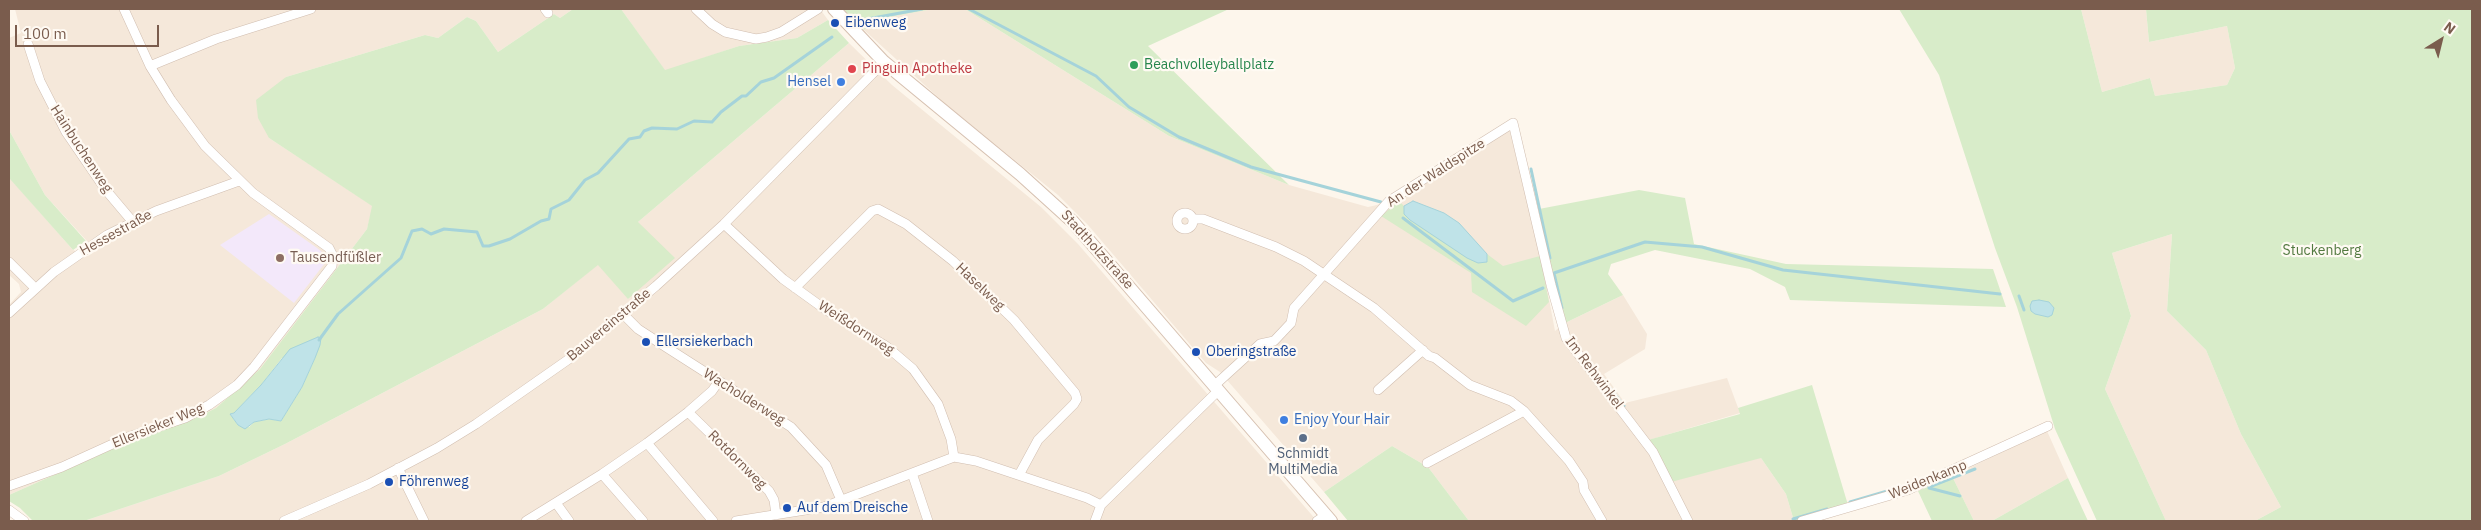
<!DOCTYPE html>
<meta charset="utf-8">
<style>
body{margin:0}
#map{position:relative;width:2481px;height:530px;overflow:hidden;background:#fdf6ec;font-family:"IBM Plex Sans",sans-serif}
canvas{display:block}
.frame{position:absolute;inset:0;border:10px solid #7a5c4d;pointer-events:none}
.north{position:absolute;left:2416px;top:15px;width:50px;height:50px;-webkit-text-stroke:4px #fffaf3;paint-order:stroke;rotate:36deg;font-size:14px;font-weight:700;line-height:20px;text-align:center;color:#7a5c4d}
.north::after{content:'';display:block;margin:auto;width:18px;height:22px;background:#7a5c4d;clip-path:polygon(50% 0,100% 100%,50% 72%,0 100%)}
.scale{position:absolute;left:15px;top:25px;width:144px;height:22px;box-sizing:border-box;border:2px solid #7a5c4d;border-top:0;padding-left:6px;font-size:15px;line-height:18px;white-space:nowrap;color:#7a5c4d;-webkit-text-stroke:4px #fffaf3;paint-order:stroke}
</style>
<div id="map">
<canvas width="2481" height="530"></canvas>
<div class="frame"></div>
<div class="north">N</div>
<div class="scale">100 m</div>
</div>
<script>
const context = document.querySelector('canvas').getContext('2d');
context.lineJoin = 'round';
function paint(path, color) { context.fillStyle = color; context.fill(path, 'evenodd'); }
const toPath = rows => new Path2D(rows.map(r => 'M' + r).join(''));
function strokePath(path, color, width, dash) { context.strokeStyle = color; context.lineWidth = width; context.lineCap = dash ? 'butt' : 'round'; context.setLineDash(dash || []); context.stroke(path); }
function write(font, color, halo, rows, align = 'center') {
  context.font = font + ' "IBM Plex Sans",sans-serif'; context.lineWidth = 4.5; context.setLineDash([]); context.textBaseline = 'middle'; context.strokeStyle = halo; context.fillStyle = color; for (const [text, x, y, turn = 0] of rows) {
    context.save(); context.translate(x, y); context.rotate((+turn || 0) * Math.PI / 180); context.textAlign = isNaN(turn) ? turn : align; if (halo) context.strokeText(text, 0, 0); context.fillText(text, 0, 0); context.restore();
  }
}
const residential = toPath([
 [15,9,573,9,560,18,554,14,498,52,476,21,467,17,438,38,425,35,286,77,269,138,373,206,367,229,260,369,216,408,194,419,137,438,9,495,9,305,21,292,19,284,9,275,9,177,73,250,88,256,96,251,45,195,9,130,9,38,21,33],
 [621,9,820,9,828,20,797,38,739,46,665,71],
 [933,9,965,9,1169,136,1289,185,1368,207,1377,205,1508,124,1543,267,1555,331,1563,324,1623,295,1647,334,1645,349,1604,374,1625,403,1727,378,1740,413,1649,440,1761,458,1786,494,1794,521,1469,521,1428,467,1392,446,1324,492,1220,372,1206,363,1088,225,1058,195,950,108,864,30,877,19],
 [2081,9,2146,9,2149,42,2227,26,2235,68,2227,85,2155,96,2150,78,2102,92],
 [849,43,892,85,1041,207,1078,244,1317,521,84,521,219,476,285,444,543,309,598,264,629,299,638,222],
 [2172,234,2167,311,2206,350,2241,434,2281,507,2255,521,2166,521,2105,389,2131,316,2112,253],
 [2047,431,2068,478,1992,521,1974,521,1952,476]
]);
const education = toPath([
 [269,214,317,248,322,252,325,263,294,303,220,245]
]);
const green = toPath([
 [573,9,621,9,665,70,739,46,797,38,828,20,849,43,638,222,675,258,628,299,598,265,543,309,285,444,219,476,84,521,33,521,20,508,9,501,9,495,137,438,194,419,216,408,260,369,367,229,372,206,269,138,258,118,256,100,286,77,425,35,438,38,467,17,476,21,498,52,554,14,560,18],
 [282,358,315,358,302,387,281,421,269,419,254,422,249,427,238,425,230,414,234,413,261,385],
 [843,9,933,9,878,19,864,30],
 [965,9,1229,9,1148,46,1289,185,1169,136],
 [1899,9,2081,9,2102,92,2150,78,2155,96,2227,85,2235,68,2227,26,2149,42,2146,9,2472,9,2472,521,2255,521,2281,507,2241,434,2206,350,2167,311,2172,234,2112,253,2131,316,2105,389,2166,521,2097,521,2055,429,2017,307,1995,248,1939,75],
 [9,130,45,195,86,241,73,250,10,179],
 [1639,190,1685,198,1694,244,1786,264,1993,269,2006,307,1790,300,1785,287,1750,269,1655,250,1611,264,1608,274,1623,295,1563,324,1539,209],
 [1399,201,1404,206,1404,214,1410,220,1478,263,1487,262,1487,254,1503,266,1540,256,1549,302,1526,326,1472,292,1471,273,1381,216],
 [1812,385,1848,505,1794,521,1786,494,1761,458,1671,482,1648,440,1740,414,1738,408],
 [1392,446,1428,467,1469,521,1348,521,1324,492],
 [1952,476,1974,521,1932,521,1918,491],
 [2068,478,2088,521,1992,521]
]);
const water = toPath([
 [1413,201,1444,213,1459,223,1487,254,1487,262,1478,263,1467,258,1410,220,1404,214,1404,206,1413,201],
 [2039,300,2049,302,2054,308,2052,315,2048,317,2035,314,2031,311,2030,306,2032,301,2039,300],
 [318,337,321,338,320,345,315,358,302,387,281,421,269,419,254,422,245,429,238,425,230,414,234,413,261,385,290,349,318,337]
]);
const stream = toPath([
 [969,9,1096,76,1129,107,1179,137,1251,167,1381,202],
 [862,20,922,9],
 [1531,169,1550,258],
 [1403,218,1513,301,1543,288],
 [2019,296,2024,310],
 [1562,308,1554,273,1645,242,1702,247,1783,270,2000,294],
 [319,340,338,314,401,258,412,231,422,229,431,234,444,229,477,232,483,246,489,246,510,239,541,221,549,219,551,209,569,200,585,180,598,173,629,139,640,137,644,131,652,128,677,129,694,121,712,122,721,112,742,96,746,96,761,82,774,78,832,37],
 [1601,377,1624,406],
 [1929,487,1975,469],
 [1929,488,1960,496],
 [1850,502,1911,484],
 [1793,519,1827,509]
]);
const street = toPath([
 [545,9,548,13],
 [696,9,712,24,725,32,756,39,767,37,781,32,818,9],
 [28,44,40,81,66,132,105,189,132,221],
 [150,66,216,39,311,9],
 '1177 221a8 8 0 1 1 16 0a8 8 0 1 1-16 0Z',
 [1193,219,1203,219,1276,247,1304,261,1374,308,1429,356,1435,358,1470,385,1511,401,1524,411,1569,461,1583,482,1584,490,1602,521],
 [724,224,783,279,826,310,886,346,913,369,938,404,951,439,954,457],
 [9,262,35,288],
 [795,288,872,211,878,209,906,224,953,261,1014,320,1075,393,1077,399,1074,404,1038,440,1019,475],
 [9,313,54,272,107,235,156,211,239,181],
 [623,314,638,329,669,349,791,427,826,465,841,500],
 [1215,385,1260,344,1274,341,1291,323,1294,308,1389,201,1513,123,1551,285,1566,338,1653,452,1688,521],
 [1378,390,1423,350],
 [688,412,769,491,774,500,776,515],
 [647,443,713,521],
 [1427,463,1524,411],
 [398,468,424,521],
 [912,473,928,521],
 [602,474,643,521],
 [9,486,62,467,128,437,185,418,209,405,237,385,254,367,332,266,333,256,329,248,253,193,205,146,171,100,150,66,124,9],
 [556,503,569,521],
 [9,510,24,521],
 [284,521,369,484,437,448,476,424,569,359,656,286,724,224,884,62],
 [526,521,602,474,647,443,688,412,712,391,719,381],
 [736,521,824,507,954,457,976,461,1087,498,1101,505,1219,390],
 [1095,521,1101,505],
 [1317,521,1326,515],
 [1802,521,1908,490,2048,426]
]);
const secondary = toPath([
 [834,9,884,62,1020,174,1073,222,1331,521]
]);
const markers = [
 [835,23,5,"#1a4fb4"],
 [1134,65,5,"#2e9e5b"],
 [852,69,5,"#e0444e"],
 [841,82,5,"#3f7fe0"],
 [280,258,5,"#8d6e63"],
 [646,342,5,"#1a4fb4"],
 [1196,352,5,"#1a4fb4"],
 [1284,420,5,"#3f7fe0"],
 [1303,438,5,"#5c6f8a"],
 [389,482,5,"#1a4fb4"],
 [787,508,5,"#1a4fb4"]
];
const transitNames = [
 ["Eibenweg",845,23],
 ["Ellersiekerbach",656,342],
 ["Oberingstraße",1206,352],
 ["Föhrenweg",399,482],
 ["Auf dem Dreische",797,508]
];
const leisureNames = [
 ["Beachvolleyballplatz",1144,65]
];
const healthNames = [
 ["Pinguin Apotheke",862,69]
];
const shopNames = [
 ["Hensel",831,82],
 ["Enjoy Your Hair",1294,420,"left"]
];
const streetNames = [
 ["Hainbuchenweg",81,149,57],
 ["An der Waldspitze",1436,173,-33],
 ["Hessestraße",116,233,-29],
 ["Stadtholzstraße",1097,250,48],
 ["Haselweg",980,287,44],
 ["Bauvereinstraße",609,325,-40],
 ["Weißdornweg",856,328,33],
 ["Im Rehwinkel",1594,373,53],
 ["Wacholderweg",744,397,32],
 ["Ellersieker Weg",158,426,-22],
 ["Rotdornweg",737,460,45],
 ["Weidenkamp",1928,480,-22]
];
const parkNames = [
 ["Stuckenberg",2322,251]
];
const educationNames = [
 ["Tausendfüßler",290,258]
];
const serviceNames = [
 ["Schmidt",1303,454],
 ["MultiMedia",1303,470]
];
paint(residential, '#f5e8da');
paint(education, '#f3e8fa');
paint(green, '#d8ecc9');
paint(water, '#bfe3e8');
strokePath(water, '#a5d3da', 1);
strokePath(stream, '#a5d3da', 3);
strokePath(street, '#d1beb0', 10);
strokePath(secondary, '#d6c0b0', 14);
strokePath(street, '#fff', 9);
strokePath(secondary, '#fff', 12);
for (const [x, y, r, color] of markers) { const dot = new Path2D(); dot.arc(x, y, r, 0, 2 * Math.PI); context.fillStyle = color; context.fill(dot); strokePath(dot, '#fffaf3', 2); }
write('14px', '#164399', '#fffaf3', transitNames, 'left');
write('14px', '#27864d', '#fffaf3', leisureNames, 'left');
write('14px', '#be3a42', '#fffaf3', healthNames, 'left');
write('14px', '#366cbe', '#fffaf3', shopNames, 'right');
write('14px', '#7a5c4d', '#fffaf3', streetNames);
write('14px', '#537a41', '#fffaf3', parkNames);
write('14px', '#785e54', '#fffaf3', educationNames, 'left');
write('14px', '#4e5e75', '#fffaf3', serviceNames);
</script>
